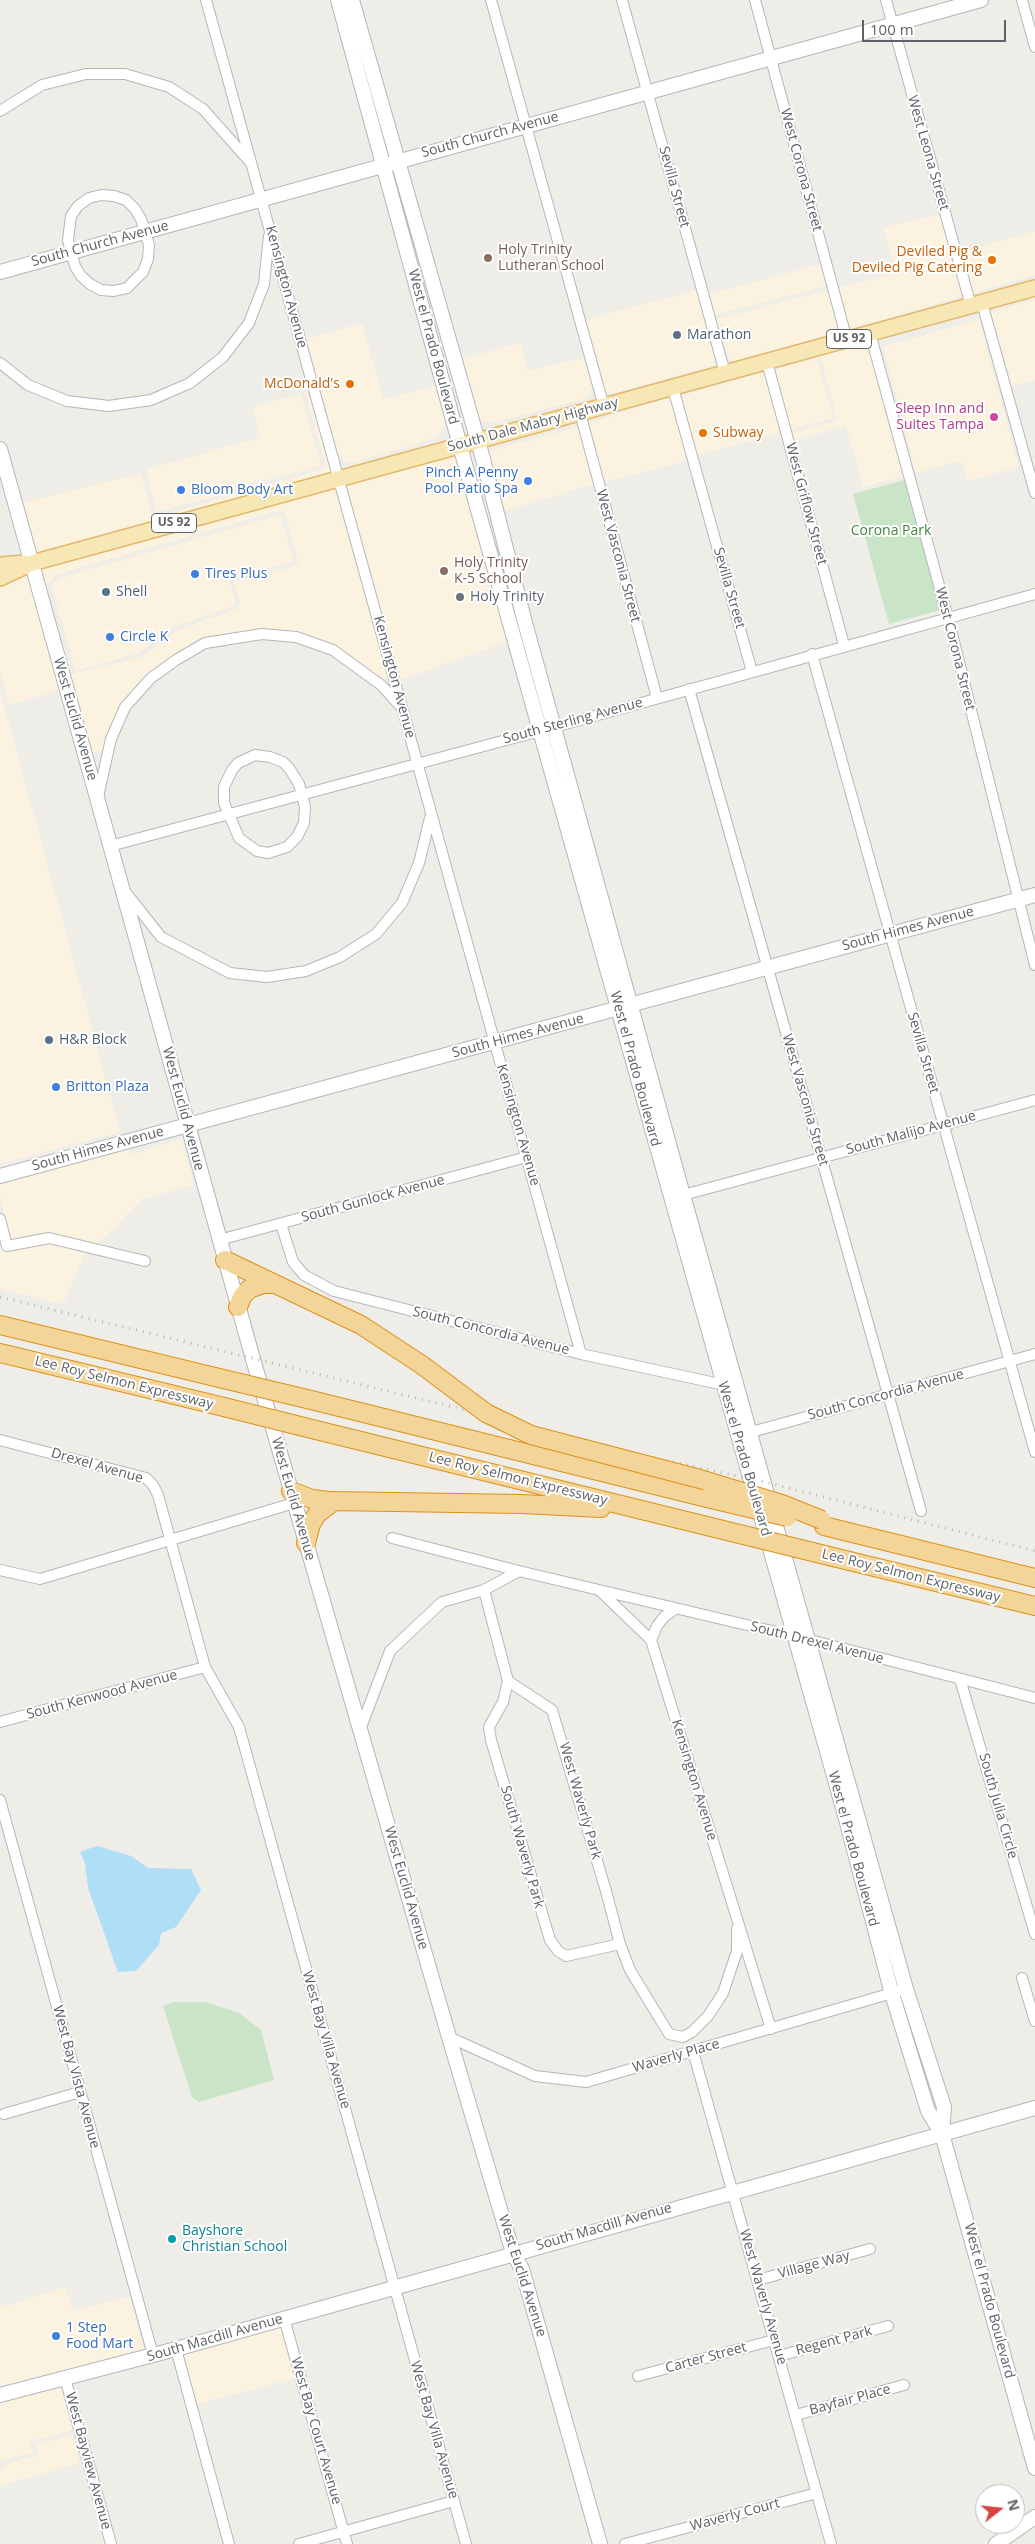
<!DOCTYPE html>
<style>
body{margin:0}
#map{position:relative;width:1035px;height:2544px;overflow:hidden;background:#efede7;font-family:"Open Sans",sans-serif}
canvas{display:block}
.north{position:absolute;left:975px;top:2484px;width:50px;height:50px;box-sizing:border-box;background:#fff;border:1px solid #bfc0c2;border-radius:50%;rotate:74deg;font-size:14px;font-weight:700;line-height:20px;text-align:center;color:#5e6266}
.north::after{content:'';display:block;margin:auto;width:18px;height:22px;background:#d94444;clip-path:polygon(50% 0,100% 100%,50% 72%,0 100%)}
.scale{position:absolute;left:862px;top:20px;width:144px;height:22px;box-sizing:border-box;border:2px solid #5e6266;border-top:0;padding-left:6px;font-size:15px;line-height:18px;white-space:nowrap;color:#5e6266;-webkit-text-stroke:4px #fff;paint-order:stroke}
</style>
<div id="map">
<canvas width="1035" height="2544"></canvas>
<div class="north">N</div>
<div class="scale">100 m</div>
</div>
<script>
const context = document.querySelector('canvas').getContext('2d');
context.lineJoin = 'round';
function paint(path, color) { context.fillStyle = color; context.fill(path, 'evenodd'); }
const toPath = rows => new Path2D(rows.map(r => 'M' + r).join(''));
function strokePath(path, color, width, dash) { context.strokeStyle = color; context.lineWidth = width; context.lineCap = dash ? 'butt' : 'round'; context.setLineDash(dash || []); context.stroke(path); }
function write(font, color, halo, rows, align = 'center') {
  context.font = font + ' "Open Sans",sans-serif'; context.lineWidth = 4; context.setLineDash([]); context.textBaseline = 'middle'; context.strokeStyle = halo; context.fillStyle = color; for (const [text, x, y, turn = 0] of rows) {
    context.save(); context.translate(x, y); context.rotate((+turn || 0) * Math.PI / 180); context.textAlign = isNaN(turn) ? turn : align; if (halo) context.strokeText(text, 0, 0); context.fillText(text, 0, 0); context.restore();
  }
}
const commercial = toPath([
 [942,214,953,254,1035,231,1035,275,834,334,735,361,728,359,716,319,896,273,883,227],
 [821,264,827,286,715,315,709,294],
 [696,290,715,355,714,365,615,393,607,393,599,378,585,320],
 [1035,300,1035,380,1012,387,991,312],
 [979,319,1019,467,968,481,961,461,916,473,883,347],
 [362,323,383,399,436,386,446,421,443,431,437,438,352,463,346,462,338,453,306,339],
 [866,340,904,476,863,487,846,426,794,440,792,433,837,420,820,354],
 [522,343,527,371,586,357,593,389,587,398,492,423,480,420,475,416,460,359],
 [817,358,833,418,696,456,682,395],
 [309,391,332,475,36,557,21,503,141,473,151,513,157,516,323,469,325,464,305,392],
 [301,394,321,466,245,485,209,498,156,512,146,470,260,437,252,407],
 [670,397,688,460,603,483,589,423],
 [578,427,594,484,502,512,485,452],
 [455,451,509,641,401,680,345,481],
 [335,484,389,680,375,674,335,645,297,632,262,629,204,638,173,656,134,688,120,706,103,750,90,753,38,566],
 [279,511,285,513,298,561,296,566,234,582,240,603,238,608,176,631,141,657,72,674,48,591,48,584,55,575],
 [280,515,294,562,229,579,236,605,174,627,139,653,75,671,53,590,52,584,59,578],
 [28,570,61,690,9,705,0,672,0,584],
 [0,690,120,1132,0,1164],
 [181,1139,194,1185,142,1199,112,1231,95,1244,48,1233,11,1240,0,1197,0,1181,128,1146,131,1155],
 [0,1240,2,1247,8,1251,48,1243,86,1252,63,1304,0,1289],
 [65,2287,74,2311,129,2296,144,2350,0,2386,0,2308],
 [280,2324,295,2378,197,2404,182,2352],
 [60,2386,72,2430,30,2442,33,2453,0,2461,0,2402],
 [72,2434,80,2463,0,2486,0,2470,5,2468,6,2464,35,2456,38,2453,36,2445]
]);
const green = toPath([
 [905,480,940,610,889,624,853,494],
 [174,2002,206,2002,239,2013,261,2030,274,2080,199,2102,192,2097,163,2006]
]);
const water = toPath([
 [97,1846,131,1856,148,1868,191,1869,201,1890,176,1927,161,1933,159,1945,136,1971,118,1972,88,1888,85,1863,80,1852]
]);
const street = toPath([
 [206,0,581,1354],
 [491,0,604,407],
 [622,0,725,373],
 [755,0,847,340],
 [886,0,971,306],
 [1022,0,1035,47],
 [0,111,42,85,86,74,125,74,169,87,203,109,251,163],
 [101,195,114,196,126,200,135,209,141,219,149,245,148,259,143,272,127,288,114,291,101,290,90,284,81,276,75,266,68,240,71,216,78,206,89,198,101,195],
 [982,303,1035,493],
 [870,333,948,618,1035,965],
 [767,362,844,645],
 [0,363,28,385,67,401,109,406,151,400,190,383,223,357,249,323,264,284,269,236],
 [673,388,752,672],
 [580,413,657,698],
 [812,654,1035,1452],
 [689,689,921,1511],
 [255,755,270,757,283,762,289,768,299,784,305,807,304,823,297,837,287,847,268,853,257,851,239,838,224,803,224,787,232,770,238,763,255,755],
 [98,797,111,739,125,707,151,678,176,660,205,643,262,634,296,637,333,650,381,685,401,707],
 [110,846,540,731,1035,594],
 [127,894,161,937,230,973,267,977,306,971,340,957,376,934,402,903,419,863,431,814],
 [676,1197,1035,1100],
 [0,1219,7,1246,49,1238,145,1261],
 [281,1224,293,1262,304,1275,334,1291,581,1354,729,1386],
 [219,1240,527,1157],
 [744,1434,1035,1354],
 [0,1440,146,1478,153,1485,158,1495,205,1667,239,1727,466,2544],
 [392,1538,519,1571],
 [0,1570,40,1579,294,1503],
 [484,1590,508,1681],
 [599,1590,651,1640,771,2029],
 [651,1640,657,1626,664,1617,675,1609],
 [960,1679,1035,1934],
 [508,1681,552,1710,606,1891,620,1944,630,1970,669,2034,683,2037],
 [508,1681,503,1702,489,1727,491,1740,550,1940,558,1951,566,1956,620,1944],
 [0,1722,205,1667],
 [360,1730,390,1651,442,1602,484,1590,519,1571,810,1640,1035,1698],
 [0,1800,153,2355],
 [1022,1978,1035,2021],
 [449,2037,535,2076,586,2082,906,1989],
 [683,2037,692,2032,708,2016,723,1993,737,1951,737,1929],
 [693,2051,831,2544],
 [4,2114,80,2092],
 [758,2280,870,2249],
 [284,2318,347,2544],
 [176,2349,229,2544],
 [779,2356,888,2326],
 [638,2376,774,2340],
 [65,2378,111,2544],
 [796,2415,904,2385],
 [299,2544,454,2501],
 [625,2544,817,2493]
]);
const secondary = toPath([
 [338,0,465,464,845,1815,892,1994,928,2111,942,2134,1035,2468],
 [352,0,483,459,524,619,683,1195,906,1989,944,2107,942,2134],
 [0,272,981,0],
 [0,449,253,1359,449,2037,513,2253,522,2269,600,2544],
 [0,1176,1035,895],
 [0,2395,176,2349,1035,2108],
 [996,2544,1035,2517]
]);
const primary = toPath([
 [0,565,25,563],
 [0,578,32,563,1035,288]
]);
const highway = toPath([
 [225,1260,361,1325,422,1365],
 [238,1307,242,1297,249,1289,263,1284,273,1284],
 [0,1325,215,1377],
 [0,1353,224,1407],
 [307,1399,707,1498],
 [316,1430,715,1528],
 [291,1491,312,1499,329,1501,522,1504,601,1508],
 [824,1526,1035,1578],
 [306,1543,311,1524,317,1514,334,1501],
 [833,1557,1035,1606]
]);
const rail = toPath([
 [0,1297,511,1421,584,1443,765,1482,1035,1551]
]);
const highwayBridge = toPath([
 [422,1365,486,1413,531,1435,700,1479,782,1504,822,1520],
 [215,1377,307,1399],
 [224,1407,316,1430],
 [707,1498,787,1517],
 [715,1528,833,1557]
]);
const markers = [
 [488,258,5,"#8d6e63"],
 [992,260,5,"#e8710a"],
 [677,335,5,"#5c6f8a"],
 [350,384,5,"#e8710a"],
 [994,417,5,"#d1479c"],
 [703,433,5,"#e8710a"],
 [528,481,5,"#3f7fe0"],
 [181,490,5,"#3f7fe0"],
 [444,571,5,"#8d6e63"],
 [195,574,5,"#3f7fe0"],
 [106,592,5,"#5c6f8a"],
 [460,597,5,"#6b7280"],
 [110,637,5,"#3f7fe0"],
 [49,1040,5,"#5c6f8a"],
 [56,1087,5,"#3f7fe0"],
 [172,2239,5,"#0f9aa8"],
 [56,2336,5,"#3f7fe0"]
];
const shields = [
 [849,339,45],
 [174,523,45]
];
const shieldNames = [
 ["US 92",849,339],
 ["US 92",174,523]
];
const streetNames = [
 ["South Church Avenue",490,135,-15],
 ["West Leona Street",928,153,74],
 ["West Corona Street",801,170,75],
 ["Sevilla Street",674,187,75],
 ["South Church Avenue",100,244,-15],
 ["Kensington Avenue",286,287,75],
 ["West el Prado Boulevard",433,347,75],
 ["South Dale Mabry Highway",533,425,-15],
 ["West Griflow Street",806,504,75],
 ["West Vasconia Street",618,556,75],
 ["Sevilla Street",729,588,74],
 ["West Corona Street",955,649,76],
 ["Kensington Avenue",394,677,75],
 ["West Euclid Avenue",75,719,74],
 ["South Sterling Avenue",573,721,-15],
 ["South Himes Avenue",908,929,-15],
 ["South Himes Avenue",518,1036,-15],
 ["Sevilla Street",923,1053,74],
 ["West el Prado Boulevard",635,1069,75],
 ["West Vasconia Street",805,1100,74],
 ["West Euclid Avenue",183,1109,75],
 ["Kensington Avenue",518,1125,74],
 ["South Malijo Avenue",911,1133,-15],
 ["South Himes Avenue",98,1149,-15],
 ["South Gunlock Avenue",373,1199,-15],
 ["South Concordia Avenue",491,1331,14],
 ["Lee Roy Selmon Expressway",124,1383,14],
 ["South Concordia Avenue",886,1395,-15],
 ["West el Prado Boulevard",744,1459,74],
 ["Drexel Avenue",97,1466,16],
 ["Lee Roy Selmon Expressway",518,1479,14],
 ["West Euclid Avenue",293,1499,74],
 ["Lee Roy Selmon Expressway",911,1576,14],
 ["South Drexel Avenue",817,1643,14],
 ["South Kenwood Avenue",102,1695,-15],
 ["Kensington Avenue",694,1780,73],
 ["West Waverly Park",580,1801,74],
 ["South Julia Circle",998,1806,74],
 ["South Waverly Park",522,1847,74],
 ["West el Prado Boulevard",853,1849,75],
 ["West Euclid Avenue",406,1888,74],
 ["West Bay Villa Avenue",326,2040,74],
 ["Waverly Place",676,2056,-16],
 ["West Bay Vista Avenue",76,2077,75],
 ["South Macdill Avenue",604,2227,-16],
 ["Village Way",814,2265,-15],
 ["West Euclid Avenue",522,2276,72],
 ["West Waverly Avenue",763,2297,74],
 ["West el Prado Boulevard",989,2301,75],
 ["South Macdill Avenue",215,2338,-16],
 ["Regent Park",834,2341,-15],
 ["Carter Street",706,2358,-15],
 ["Bayfair Place",850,2400,-15],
 ["West Bay Villa Avenue",434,2430,74],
 ["West Bay Court Avenue",316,2431,74],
 ["West Bayview Avenue",88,2461,75],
 ["Waverly Court",735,2515,-15]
];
const educationNames = [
 ["Holy Trinity",498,250],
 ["Lutheran School",498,266],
 ["Holy Trinity",454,563],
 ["K-5 School",454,579]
];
const foodNames = [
 ["Deviled Pig &",982,252],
 ["Deviled Pig Catering",982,268],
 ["McDonald's",340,384],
 ["Subway",713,433,"left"]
];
const serviceNames = [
 ["Marathon",687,335],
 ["Shell",116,592],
 ["H&R Block",59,1040]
];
const hotelNames = [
 ["Sleep Inn and",984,409],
 ["Suites Tampa",984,425]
];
const shopNames = [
 ["Pinch A Penny",518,473,"right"],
 ["Pool Patio Spa",518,489,"right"],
 ["Bloom Body Art",191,490],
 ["Tires Plus",205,574],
 ["Circle K",120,637],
 ["Britton Plaza",66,1087],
 ["1 Step",66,2328],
 ["Food Mart",66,2344]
];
const parkNames = [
 ["Corona Park",891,531]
];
const worshipNames = [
 ["Holy Trinity",470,597]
];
const cultureNames = [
 ["Bayshore",182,2231],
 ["Christian School",182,2247]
];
paint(commercial, '#fbf2e0');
paint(green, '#c9e4c6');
paint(water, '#afdef7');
strokePath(street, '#b4b7ba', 12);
strokePath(secondary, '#b3b6ba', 16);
strokePath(primary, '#e4b86b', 18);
strokePath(highway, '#df9017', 20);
strokePath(street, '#fff', 10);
strokePath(secondary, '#fff', 14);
strokePath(primary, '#f7e7b4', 15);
strokePath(highway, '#f3d59a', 18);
strokePath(rail, '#b5b6b6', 3, [1, 6]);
strokePath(highwayBridge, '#df9017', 20, []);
strokePath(highwayBridge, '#f3d59a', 18);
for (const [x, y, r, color] of markers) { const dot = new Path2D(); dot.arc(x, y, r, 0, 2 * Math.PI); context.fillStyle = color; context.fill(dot); strokePath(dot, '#fff', 2); }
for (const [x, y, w] of shields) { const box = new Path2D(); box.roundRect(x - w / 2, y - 9.5, w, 19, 4); context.fillStyle = '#fff'; context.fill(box); strokePath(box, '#5e6266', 1); }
write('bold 12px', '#5e6266', null, shieldNames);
write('14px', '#5e6266', '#fff', streetNames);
write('14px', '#785e54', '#fff', educationNames, 'left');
write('14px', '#c56008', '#fff', foodNames, 'right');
write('14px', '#4e5e75', '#fff', serviceNames, 'left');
write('14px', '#b23c85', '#fff', hotelNames, 'right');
write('14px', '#366cbe', '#fff', shopNames, 'left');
write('14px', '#42843f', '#fff', parkNames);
write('14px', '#5b616d', '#fff', worshipNames, 'left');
write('14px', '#0d838f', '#fff', cultureNames, 'left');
</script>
